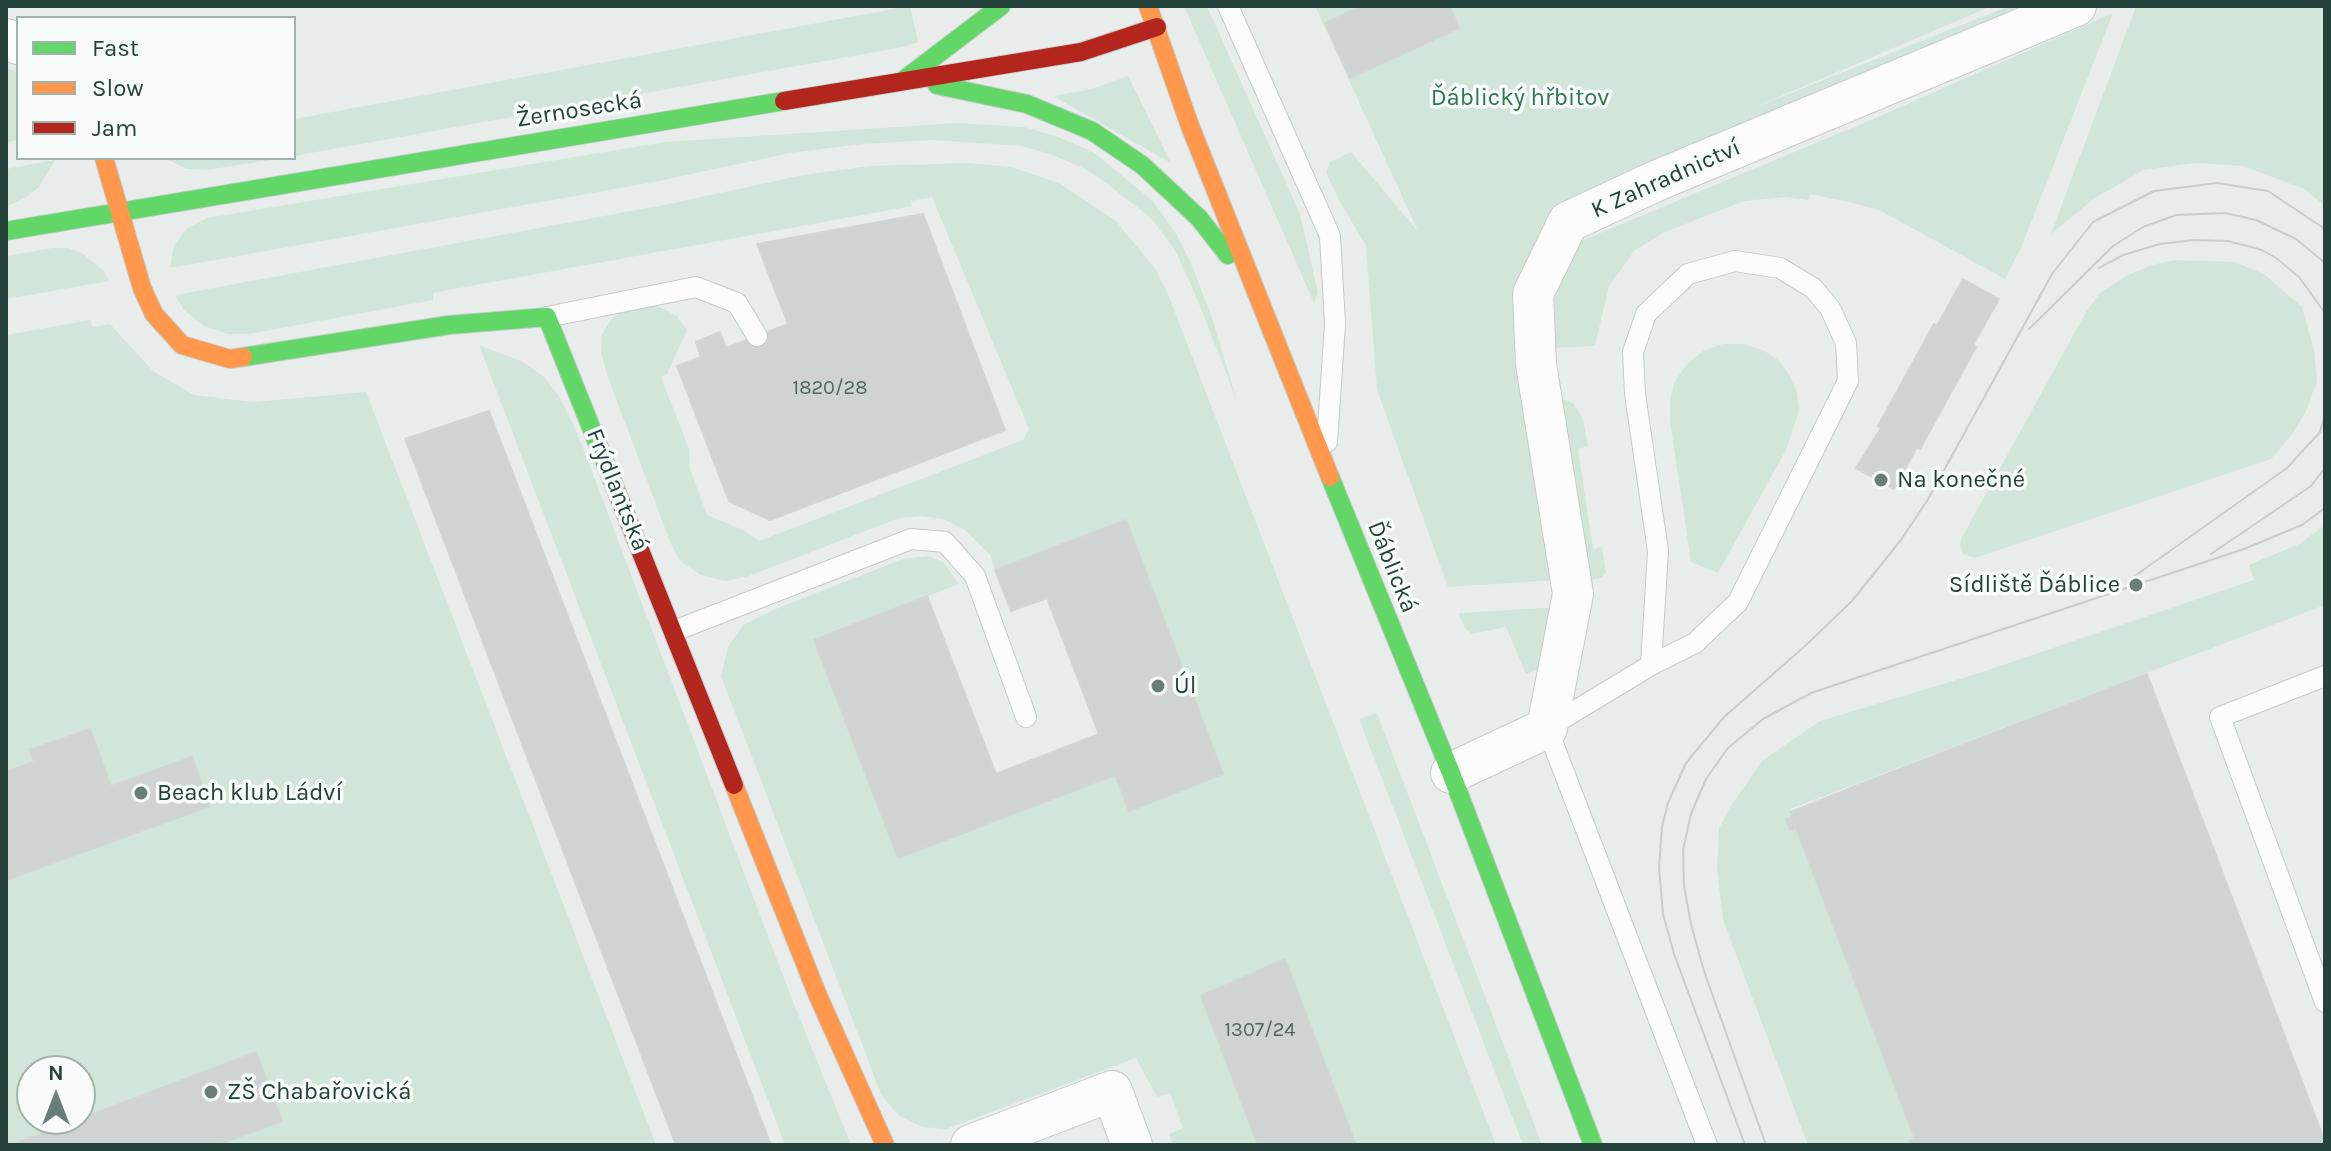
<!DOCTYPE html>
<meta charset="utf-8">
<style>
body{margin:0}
#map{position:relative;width:2331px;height:1151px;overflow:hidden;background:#e8edeb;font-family:Karla,sans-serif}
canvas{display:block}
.frame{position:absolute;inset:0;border:8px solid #24423a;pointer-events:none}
.legend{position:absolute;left:16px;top:16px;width:280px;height:144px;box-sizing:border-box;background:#f7fbf9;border:2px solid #a3b1ad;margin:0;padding:10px 14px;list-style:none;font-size:24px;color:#24423a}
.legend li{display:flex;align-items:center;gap:16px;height:40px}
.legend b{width:40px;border:2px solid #a3b1ad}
.north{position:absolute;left:16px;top:1055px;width:80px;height:80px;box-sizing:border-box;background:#f7fbf9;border:2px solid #a3b1ad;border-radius:50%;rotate:0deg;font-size:22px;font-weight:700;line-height:32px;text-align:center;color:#24423a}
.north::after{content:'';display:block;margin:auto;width:28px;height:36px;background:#697e78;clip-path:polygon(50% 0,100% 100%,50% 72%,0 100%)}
</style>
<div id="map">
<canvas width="2331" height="1151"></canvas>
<div class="frame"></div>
<ul class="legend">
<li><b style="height:10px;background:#63d668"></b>Fast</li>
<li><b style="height:10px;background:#ff974d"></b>Slow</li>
<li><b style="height:10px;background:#b3261e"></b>Jam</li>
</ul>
<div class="north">N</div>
</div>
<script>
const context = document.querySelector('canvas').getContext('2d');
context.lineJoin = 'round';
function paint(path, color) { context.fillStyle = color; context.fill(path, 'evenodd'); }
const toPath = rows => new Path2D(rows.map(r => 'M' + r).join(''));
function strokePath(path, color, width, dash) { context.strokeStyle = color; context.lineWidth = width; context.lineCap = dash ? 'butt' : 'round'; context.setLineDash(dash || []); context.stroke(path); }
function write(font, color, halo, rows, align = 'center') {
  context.font = font + ' Karla,sans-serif'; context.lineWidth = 7; context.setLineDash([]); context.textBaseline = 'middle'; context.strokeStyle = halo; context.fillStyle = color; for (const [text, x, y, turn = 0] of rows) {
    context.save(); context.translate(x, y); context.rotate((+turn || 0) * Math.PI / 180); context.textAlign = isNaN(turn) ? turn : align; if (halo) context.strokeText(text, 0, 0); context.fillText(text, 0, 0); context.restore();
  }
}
const green = toPath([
 [910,6,918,42,903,47,294,156,294,119],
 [1184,6,1207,6,1300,214,1318,293,1314,303],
 [1315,6,1362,6,1325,23,1459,28,1450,6,1992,6,1746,111,2009,6,2055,6,1544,233,1558,580,1448,587,1377,390,1366,246,1338,198,1326,172,1330,162,1351,152,1418,231],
 [2136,6,2325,6,2325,206,2304,189,2243,166,2194,163,2144,170,2095,198,2051,234],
 [2113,13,2021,248,2005,279,1881,211,1854,203,1810,194,1808,200,1786,197,1744,201,1665,232,1635,250,1609,286,1595,346,1551,348,1549,294,1581,241,1878,117],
 [6,68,18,72,18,140,6,143],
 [1128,76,1171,163,1053,96,1092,89],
 [958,123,1024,127,1056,136,1093,152,1153,201,1177,235,1192,265,1212,318,1237,401,1196,296,1175,250,1151,218,1101,179,1083,168,1050,154,1021,146,933,140,863,144,790,153,654,182,170,268,174,246,186,229,207,218,665,142],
 [164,158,283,158,207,170,187,169],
 [55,160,39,187,25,198,6,207,6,169],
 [968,163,1012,167,1059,183,1116,221,1156,270,1168,294,1496,1145,1173,1145,1169,1134,1183,1128,1170,1093,1157,1097,1136,1058,946,1129,922,1127,898,1115,881,1094,721,676,728,647,743,625,778,608,903,559,927,556,943,562,959,584,815,640,899,858,1115,775,1129,811,1223,773,1126,521,995,570,990,555,965,530,943,519,921,516,899,518,749,576,726,581,701,575,680,561,671,544,607,375,601,351,602,334,613,317,633,306,658,306,677,316,687,330,667,374,661,377,689,449,690,469,707,515,743,530,759,541,1023,440,1029,429,932,197,911,201,912,206,443,291,433,293,433,300,249,334,228,334,204,326,184,310,175,295,669,204,803,175,870,166],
 [52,248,68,248,82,253,103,270,109,281,6,299,6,256],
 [2174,260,2235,262,2264,274,2302,307,2314,350,2317,381,2306,411,2293,433,2271,459,1975,558,1963,554,1960,546,1961,539,2086,312,2100,293,2128,275,2152,265],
 [90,320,93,327,110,324,153,371,194,395,253,402,366,392,656,1145,220,1145,282,1121,255,1052,12,1145,6,1145,6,335],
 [32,1071,80,1071,80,1119,32,1119],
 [1723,344,1744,344,1763,350,1777,359,1789,374,1797,392,1799,411,1786,450,1718,573,1691,562,1670,421,1670,400,1675,381,1687,364,1703,351],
 [479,345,523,362,543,376,559,396,577,432,790,994,851,1145,785,1145],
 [1557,396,1574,404,1583,419,1588,446,1578,449,1593,549,1602,547,1606,573,1601,578,1589,580,1589,567],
 [2325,525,2325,605,1790,809,1792,816,1786,820,1790,830,1796,828,1915,1138,1909,1141,1910,1145,1808,1145,1723,920,1717,869,1719,829,1730,807,1763,760,1820,721,1976,674,2254,580,2249,565,2299,544],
 [1558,607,1542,668,1526,674,1506,627,1472,634,1465,628,1459,615,1460,613],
 [1377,713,1449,902,1542,1145,1523,1145,1359,719]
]);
const building = toPath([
 [1362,6,1450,6,1459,28,1350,78,1325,23,1362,6],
 [923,214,1005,430,770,520,729,501,677,366,701,357,696,342,720,332,726,348,788,324,757,244,923,214],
 [1963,279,1999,299,1973,345,1976,347,1920,449,1917,447,1894,489,1856,468,1881,428,1878,426,1934,324,1937,326,1963,279],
 [489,411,693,942,771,1145,676,1145,405,439,489,411],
 [1126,520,1223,774,1129,811,1115,775,898,858,814,640,927,596,996,774,1099,734,1047,598,1011,611,995,570,1126,520],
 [2147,674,2325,1142,2318,1145,1910,1145,1909,1141,1915,1139,1796,828,1790,830,1786,819,1792,816,1791,812,1858,785,2147,674],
 [90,729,111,786,192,757,210,806,6,880,6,772,34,762,29,750,90,729],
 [1285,959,1356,1145,1258,1145,1201,996,1285,959],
 [256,1052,282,1121,218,1145,12,1145,256,1052]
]);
const lane = toPath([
 [1228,6,1330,236,1335,324,1327,442],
 [1735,261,1780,268,1813,288,1830,308,1846,343,1848,381,1738,602,1695,643,1651,665,1658,551,1635,394,1633,352,1646,314,1688,274,1735,261],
 [547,317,696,287,737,303,757,336],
 [674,631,911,539,945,542,975,576,1026,717],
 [1651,665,1547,728,1707,1145],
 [2325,676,2220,717,2325,1002]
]);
const street = toPath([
 [6,39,18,44],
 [1451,773,1547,728,1573,594,1536,364,1533,294,1568,222,1656,181,2076,6],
 [971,1145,1112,1091,1132,1145]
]);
const fast = toPath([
 [905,79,1001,6],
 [937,85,1027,104,1092,131,1142,165,1199,218,1228,255],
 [6,231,784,101],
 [243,357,449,325,547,317,618,495],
 [1330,477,1451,773,1593,1145]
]);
const slow = toPath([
 [1148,6,1190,126,1330,477],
 [104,158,142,288,154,314,182,345,230,359,243,357],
 [734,785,818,996,885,1145]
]);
const jam = toPath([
 [784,101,1081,52,1157,27],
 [618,495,734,785]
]);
const tram = toPath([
 [2099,268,2123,255,2160,244,2194,240,2228,241,2262,250,2276,258,2299,277,2325,313],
 [2029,329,2113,246,2143,227,2176,215,2225,213,2256,220,2296,239,2325,263],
 [2211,554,2311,486,2325,468],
 [2129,580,2287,468,2320,432,2325,415],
 [1745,1145,1674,954,1663,914,1659,868,1662,827,1668,803,1686,763,1724,717,1805,646,1852,601,1901,540,1927,501,2052,274,2093,222,2154,191,2217,183,2268,191,2325,229],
 [1766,1145,1704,971,1691,924,1684,886,1683,850,1691,814,1706,779,1728,748,1763,719,1811,693,2244,549,2302,525,2325,508]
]);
const markers = [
 [1881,480,8,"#697e78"],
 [2136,585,8,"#697e78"],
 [1158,686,8,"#697e78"],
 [141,793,8,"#697e78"],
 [211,1092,8,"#697e78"]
];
const numberNames = [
 ["1820/28",830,388],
 ["1307/24",1260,1030]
];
const parkNames = [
 ["Ďáblický hřbitov",1520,98]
];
const streetNames = [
 ["Žernosecká",579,110,-9],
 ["K Zahradnictví",1666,179,-24],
 ["Frýdlantská",617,490,68],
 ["Ďáblická",1392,567,68]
];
const poiNames = [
 ["Na konečné",1897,480],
 ["Sídliště Ďáblice",2120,585,"right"],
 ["Úl",1174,686],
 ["Beach klub Ládví",157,793],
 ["ZŠ Chabařovická",227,1092]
];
paint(green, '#d1e6d8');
paint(building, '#cfd4d2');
strokePath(building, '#d1d6d4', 2);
strokePath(lane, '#c5cac8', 22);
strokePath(street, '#c5cac8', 42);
strokePath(fast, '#c3cbc8', 20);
strokePath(slow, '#c3cbc8', 20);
strokePath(jam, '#c3cbc8', 20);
strokePath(lane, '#fcfcfc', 20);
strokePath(street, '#fcfcfc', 40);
strokePath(fast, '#63d668', 18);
strokePath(slow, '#ff974d', 18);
strokePath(jam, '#b3261e', 18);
strokePath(tram, '#c9cdcc', 2);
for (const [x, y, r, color] of markers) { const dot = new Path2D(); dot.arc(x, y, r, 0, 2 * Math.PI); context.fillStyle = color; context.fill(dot); strokePath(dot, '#f7fbf9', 3); }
write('20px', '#506761', null, numberNames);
write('24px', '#2d7a4b', '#f7fbf9', parkNames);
write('24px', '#24423a', '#f7fbf9', streetNames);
write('24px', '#24423a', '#f7fbf9', poiNames, 'left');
</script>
